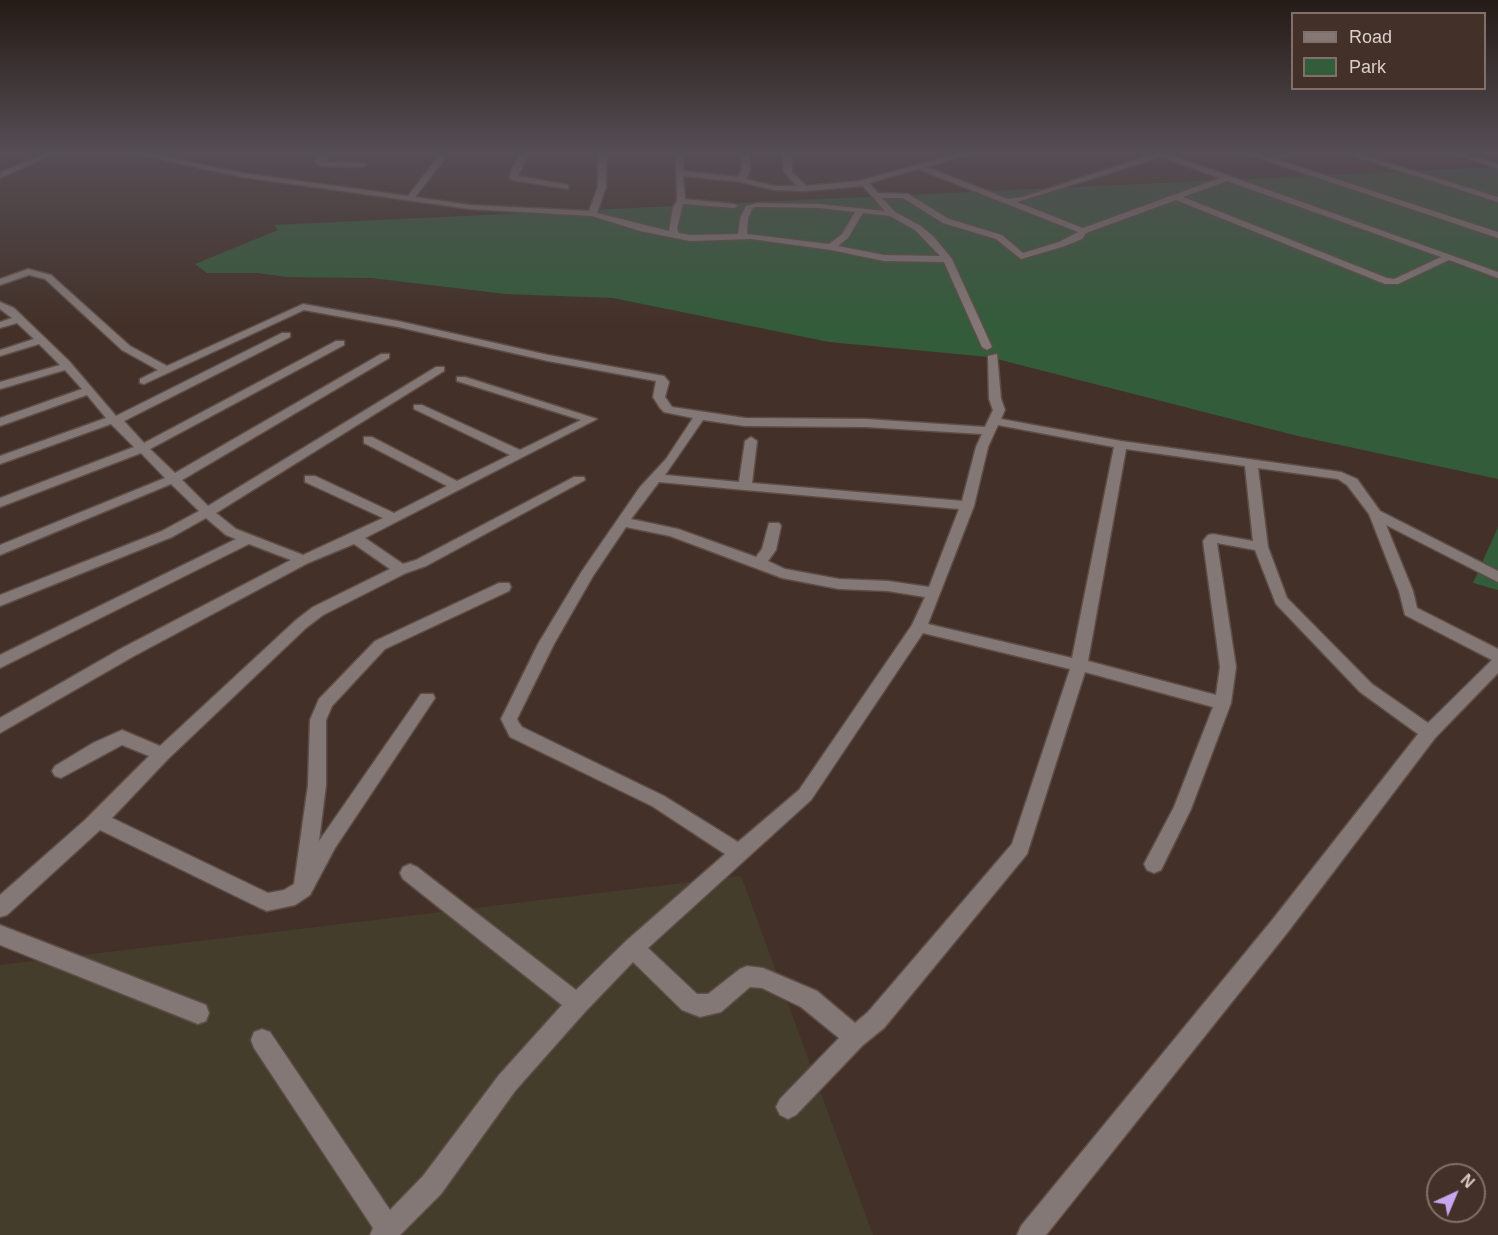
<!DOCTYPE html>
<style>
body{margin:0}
#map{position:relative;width:1498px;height:1235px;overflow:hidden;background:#433129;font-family:Helvetica,sans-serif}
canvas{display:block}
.legend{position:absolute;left:1291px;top:12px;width:195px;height:78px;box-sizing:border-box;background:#433129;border:2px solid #807069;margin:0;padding:8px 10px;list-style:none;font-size:18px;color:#dbcfc9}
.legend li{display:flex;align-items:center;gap:12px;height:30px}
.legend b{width:30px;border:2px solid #807069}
.north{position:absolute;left:1426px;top:1163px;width:60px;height:60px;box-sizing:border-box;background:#433129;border:2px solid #807069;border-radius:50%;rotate:44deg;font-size:16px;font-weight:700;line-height:24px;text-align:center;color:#dbcfc9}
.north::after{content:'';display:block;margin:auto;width:21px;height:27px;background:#c8a6ef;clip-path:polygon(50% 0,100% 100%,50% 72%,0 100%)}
</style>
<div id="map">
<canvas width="1498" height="1235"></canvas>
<ul class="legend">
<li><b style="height:8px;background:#837876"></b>Road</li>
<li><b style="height:16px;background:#335c3a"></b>Park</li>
</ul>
<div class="north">N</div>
</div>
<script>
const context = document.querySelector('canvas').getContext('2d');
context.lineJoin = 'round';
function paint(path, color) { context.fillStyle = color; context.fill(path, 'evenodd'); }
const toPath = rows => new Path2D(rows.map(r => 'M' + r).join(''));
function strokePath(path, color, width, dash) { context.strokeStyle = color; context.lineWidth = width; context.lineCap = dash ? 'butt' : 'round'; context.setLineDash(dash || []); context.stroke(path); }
const commercial = toPath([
 [741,876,873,1235,0,1235,0,965]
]);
const green = toPath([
 [1498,167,1498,479,1298,436,989,357,829,342,613,298,506,294,371,278,287,277,257,273,207,273,195,264,278,230,274,225],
 [1498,527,1498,590,1473,583]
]);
const minor = toPath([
 [48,152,58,152,0,178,0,173,48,152],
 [127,152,141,152,242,173,408,196,442,152,450,152,415,197,470,205,589,211,598,187,598,162,601,152,609,152,606,162,606,187,597,213,669,231,673,207,677,201,676,152,684,152,683,171,738,177,742,170,741,152,749,152,750,170,746,179,774,186,797,186,784,172,783,152,791,152,792,172,806,186,859,181,964,152,976,152,926,167,1008,199,1023,197,1154,154,1151,152,1162,152,1498,272,1498,278,1449,260,1398,284,1385,284,1176,200,1086,233,1082,239,1065,246,1021,259,996,239,943,223,903,198,882,198,895,212,921,226,934,237,952,259,992,347,987,350,982,347,944,262,884,261,831,250,751,239,690,241,640,231,592,216,470,209,242,177,127,152],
 [1161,157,1220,178,1083,228,1017,202,1161,157],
 [918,169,1078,232,1059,242,1023,253,1002,235,949,219,908,194,878,193,869,183,918,169],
 [683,176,741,182,774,190,804,191,863,186,885,211,819,204,757,203,746,206,740,218,738,234,690,235,679,233,677,229,683,204,734,208,738,206,734,204,685,199,683,176],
 [1227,181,1441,257,1394,279,1387,278,1183,197,1227,181],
 [757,207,819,208,855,212,842,234,829,244,747,234,748,218,753,208,757,207],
 [863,213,890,216,915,230,940,256,884,255,838,246,848,238,863,213],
 [323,152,331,152,325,162,363,163,367,165,363,167,320,166,315,161,323,152],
 [521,152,529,152,518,176,568,185,568,189,512,180,509,176,521,152],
 [1241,152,1252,152,1270,158,1290,152,1301,152,1278,160,1498,232,1498,238,1241,152],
 [1341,152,1352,152,1498,197,1498,202,1341,152],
 [1447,152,1459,152,1498,164,1498,168,1447,152],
 [28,269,51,275,130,346,167,366,303,304,398,321,548,355,664,376,669,382,665,397,672,407,745,418,866,419,985,427,993,410,989,399,988,356,997,354,1001,399,1005,410,1001,419,1121,441,1341,472,1357,479,1380,511,1498,571,1498,582,1386,525,1413,591,1417,608,1498,649,1498,673,1435,738,1287,933,1046,1235,1017,1235,1021,1226,1273,919,1418,734,1360,692,1276,604,1255,550,1217,543,1236,667,1231,703,1191,809,1161,870,1154,873,1147,870,1144,864,1174,807,1213,707,1085,672,1027,854,884,1028,863,1045,796,1115,788,1119,780,1115,776,1107,780,1099,839,1038,801,1007,762,988,750,987,721,1012,700,1017,682,1010,633,962,585,1012,515,1091,441,1194,400,1235,370,1235,373,1228,254,1048,251,1040,254,1032,262,1029,270,1032,390,1210,423,1176,499,1075,562,1005,403,879,400,873,403,867,410,864,417,867,576,990,626,941,725,854,652,806,510,737,501,719,538,644,582,571,640,487,666,459,693,418,664,412,660,408,653,397,656,381,548,361,398,327,304,310,144,384,140,383,140,379,158,370,122,350,45,279,29,275,0,285,0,279,28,269],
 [703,420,745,426,866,427,982,434,976,447,962,501,752,483,757,441,751,437,745,441,739,482,665,475,703,420],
 [998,425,1114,447,1072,658,928,624,974,506,988,447,998,425],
 [1126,449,1245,466,1253,541,1213,534,1208,535,1203,541,1220,667,1216,695,1088,661,1126,449],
 [1258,468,1338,479,1347,485,1369,514,1399,591,1405,615,1492,660,1428,723,1372,684,1287,598,1268,547,1258,468],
 [659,482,745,490,959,509,929,587,888,581,839,579,785,569,768,561,776,550,781,526,779,523,769,523,762,549,756,557,678,529,631,519,659,482],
 [626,527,670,536,782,578,839,589,888,591,925,597,912,625,799,790,738,842,664,796,522,727,519,723,517,719,554,644,593,576,626,527],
 [923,633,1070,669,1012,844,868,1012,855,1023,817,991,763,968,747,966,740,969,708,994,697,994,648,948,811,800,923,633],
 [0,302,14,308,69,361,116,416,282,333,290,333,290,337,124,421,144,443,336,341,344,341,344,345,150,449,175,473,381,354,389,354,389,358,182,480,208,506,436,367,444,367,444,371,216,513,236,529,303,555,383,518,305,482,305,476,315,476,394,513,447,486,364,443,364,437,372,437,457,481,510,455,414,409,414,405,422,405,520,450,581,420,457,381,457,377,465,377,597,419,365,538,403,564,416,560,574,477,584,477,585,480,426,566,406,573,323,615,306,628,168,759,112,818,268,893,284,890,294,884,308,785,310,720,319,699,375,641,499,583,509,583,511,587,509,591,385,649,332,706,326,720,326,785,319,841,421,694,433,694,435,698,335,848,310,895,295,905,267,911,260,908,100,830,7,915,0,917,0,895,85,820,149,756,122,745,61,778,55,776,52,771,55,766,93,743,122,730,160,746,296,620,313,607,390,569,354,544,308,563,134,656,0,733,0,718,122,648,291,560,249,544,0,668,0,655,236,539,226,535,206,518,172,537,0,606,0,595,162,531,199,511,171,484,0,555,0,545,165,478,141,453,0,507,0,498,134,447,111,424,0,464,0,456,106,418,87,395,0,426,0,418,82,389,65,370,0,389,0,382,60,365,39,344,0,356,0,350,34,339,17,323,0,328,0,322,12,318,0,309,0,302],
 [0,925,206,1005,209,1013,206,1021,198,1024,0,945,0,925]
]);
paint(commercial, '#443d2c');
paint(green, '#335c3a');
strokePath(minor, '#5e4d46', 3);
paint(minor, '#837876');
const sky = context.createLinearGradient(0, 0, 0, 325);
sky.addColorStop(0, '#251b17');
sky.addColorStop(0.47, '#554e54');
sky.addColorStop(1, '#554e5400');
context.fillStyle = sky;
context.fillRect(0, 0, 1498, 325);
</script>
